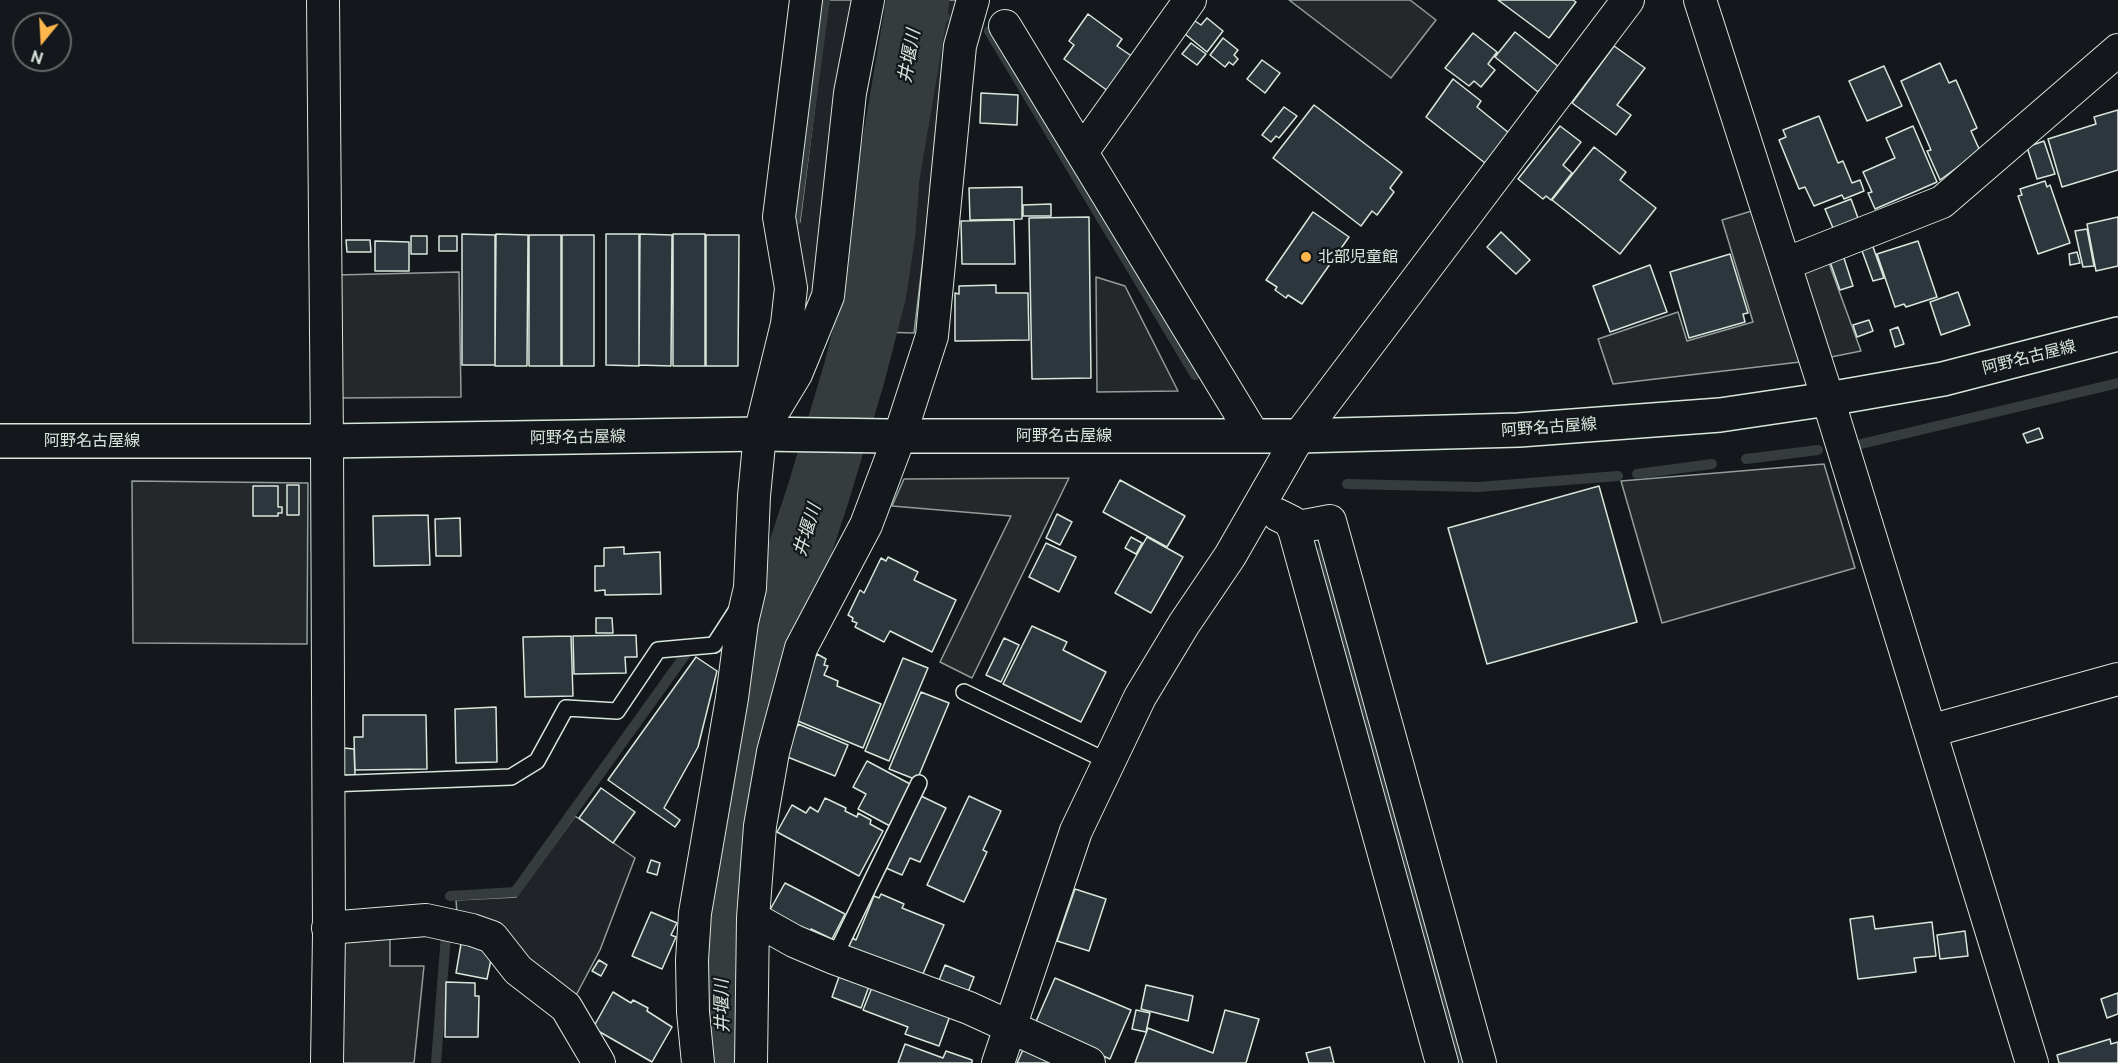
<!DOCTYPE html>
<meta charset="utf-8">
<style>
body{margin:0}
#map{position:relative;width:2118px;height:1063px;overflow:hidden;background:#14181c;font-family:Ubuntu,sans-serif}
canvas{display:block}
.north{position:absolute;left:12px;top:12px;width:60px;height:60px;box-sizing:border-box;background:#14181c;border:2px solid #626a69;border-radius:50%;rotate:198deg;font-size:16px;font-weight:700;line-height:24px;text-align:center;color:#d8e6dc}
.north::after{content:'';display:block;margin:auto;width:21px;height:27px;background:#ffb74d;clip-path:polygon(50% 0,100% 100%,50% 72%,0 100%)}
</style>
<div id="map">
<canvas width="2118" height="1063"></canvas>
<div class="north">N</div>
</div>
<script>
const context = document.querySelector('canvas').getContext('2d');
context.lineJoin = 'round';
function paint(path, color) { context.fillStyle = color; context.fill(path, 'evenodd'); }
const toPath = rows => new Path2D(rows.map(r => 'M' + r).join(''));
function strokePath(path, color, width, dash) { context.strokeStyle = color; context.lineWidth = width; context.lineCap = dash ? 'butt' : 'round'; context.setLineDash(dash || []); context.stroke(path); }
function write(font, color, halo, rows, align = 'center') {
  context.font = font + ' Ubuntu,"Noto Sans JP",sans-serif'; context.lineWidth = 4.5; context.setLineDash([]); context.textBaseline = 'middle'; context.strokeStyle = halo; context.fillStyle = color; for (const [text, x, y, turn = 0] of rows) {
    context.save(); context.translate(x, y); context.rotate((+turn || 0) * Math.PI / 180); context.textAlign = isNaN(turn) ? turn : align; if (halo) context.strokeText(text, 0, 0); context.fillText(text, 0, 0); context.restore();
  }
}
const green = toPath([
 [828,0,855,0,825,264,803,331,787,223,800,222,828,0],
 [928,0,961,0,948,51,914,333,879,332,903,144,923,17,943,23,946,14,926,7,928,0],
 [575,816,635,858,600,950,572,1003,457,914,456,900,516,897,575,816]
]);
const parking = toPath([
 [1289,0,1410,0,1436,20,1391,78,1289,0],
 [1755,210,1800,362,1613,384,1598,339,1678,312,1687,341,1753,322,1722,220,1755,210],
 [1827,258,1861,351,1831,357,1801,268,1827,258],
 [459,272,461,397,339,398,336,275,459,272],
 [1096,277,1125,286,1178,391,1097,392,1096,277],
 [1824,464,1855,568,1662,623,1621,481,1824,464],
 [1069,478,972,678,940,662,1011,516,892,506,904,479,1069,478],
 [132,481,308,483,307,644,133,643,132,481],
 [349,937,390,937,390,966,424,966,414,1063,339,1063,339,949,349,937]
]);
const stream = toPath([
 [916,8,945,17],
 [989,31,1195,375],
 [795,221,825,0],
 [1861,444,2118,383],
 [1746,459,1818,450],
 [1637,474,1712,464],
 [1347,484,1478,487,1618,476],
 [1322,551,1463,1063],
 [450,896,515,892,688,651],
 [436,1063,446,935]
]);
const river = toPath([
 [724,1063,721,936,752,710,779,613,819,491,854,374,875,292,884,232,888,177,918,0]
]);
const building = toPath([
 [1498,0,1573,0,1576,2,1549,38,1498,0],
 [1088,14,1122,39,1117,46,1133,57,1108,91,1064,59,1074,45,1069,41,1088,14],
 [1207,18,1223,31,1207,52,1185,34,1195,21,1201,25,1207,18],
 [1515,32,1559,67,1538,92,1495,57,1515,32],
 [1473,33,1497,52,1488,64,1495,70,1481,87,1474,81,1469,86,1445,68,1473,33],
 [1223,38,1238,50,1234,55,1238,59,1233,65,1229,62,1225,67,1210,55,1223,38],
 [1191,43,1206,54,1197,65,1182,54,1191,43],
 [1614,46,1645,68,1617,105,1631,115,1616,135,1572,103,1614,46],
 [1262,60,1280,73,1265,93,1247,79,1262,60],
 [1940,63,1949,83,1956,80,1977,128,1971,131,1980,151,1940,180,1927,151,1931,150,1901,81,1940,63],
 [1884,66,1902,106,1867,121,1849,81,1884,66],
 [1453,79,1481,101,1477,107,1509,133,1485,163,1426,117,1453,79],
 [981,93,1018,95,1017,125,980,123,981,93],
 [1314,105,1402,172,1390,188,1394,192,1377,215,1372,211,1361,226,1273,158,1314,105],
 [1284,107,1297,116,1279,138,1276,136,1271,142,1262,135,1284,107],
 [2118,110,2118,170,2062,187,2048,139,2096,124,2094,117,2118,110],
 [1819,116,1838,163,1843,161,1852,183,1860,180,1864,191,1844,199,1842,195,1814,206,1805,187,1799,189,1779,140,1786,137,1783,130,1819,116],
 [1560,126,1581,142,1563,165,1572,173,1551,200,1546,196,1543,199,1518,179,1560,126],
 [1913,126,1937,182,1875,209,1868,193,1872,192,1863,172,1895,158,1886,138,1913,126],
 [2044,141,2055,174,2037,179,2027,147,2044,141],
 [1594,147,1626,172,1620,180,1656,208,1620,254,1552,200,1594,147],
 [2045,181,2047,187,2050,185,2070,243,2038,254,2018,196,2022,195,2020,189,2045,181],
 [1022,187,1022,219,970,220,969,188,1022,187],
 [1851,199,1858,218,1833,228,1825,209,1851,199],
 [1051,204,1051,216,1023,216,1023,205,1051,204],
 [1313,212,1349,237,1302,304,1288,295,1286,298,1275,290,1277,287,1266,280,1313,212],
 [1089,217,1091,378,1032,379,1029,218,1089,217],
 [2118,217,2118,266,2096,271,2087,224,2118,217],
 [1014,220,1015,264,962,264,961,221,1014,220],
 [2087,229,2094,266,2083,267,2075,231,2087,229],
 [1501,232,1530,260,1516,274,1487,247,1501,232],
 [462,234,495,235,495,365,462,365,462,234],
 [496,234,528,235,527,366,495,366,496,234],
 [606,234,639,234,639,366,606,365,606,234],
 [640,234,672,235,671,366,639,365,640,234],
 [673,234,705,234,705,366,673,366,673,234],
 [529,235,561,235,561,366,529,366,529,235],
 [562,235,594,235,594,366,562,366,562,235],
 [706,235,739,235,738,366,706,366,706,235],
 [411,236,427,236,427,254,411,254,411,236],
 [439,236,457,236,457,251,439,251,439,236],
 [346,240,370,240,371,252,347,252,346,240],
 [375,241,409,242,409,271,375,271,375,241],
 [1918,241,1937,297,1906,307,1904,304,1895,307,1877,254,1918,241],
 [1872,244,1884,278,1873,281,1861,248,1872,244],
 [1842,252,1853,286,1840,290,1828,256,1842,252],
 [2077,252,2080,263,2070,265,2069,254,2077,252],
 [1730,254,1748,313,1743,314,1745,322,1689,338,1670,272,1730,254],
 [1650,265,1667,312,1610,332,1593,286,1650,265],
 [996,285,996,293,1028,293,1029,340,955,341,955,293,959,294,959,286,996,285],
 [1958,292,1970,325,1941,335,1930,302,1958,292],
 [1869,320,1873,331,1857,337,1853,325,1869,320],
 [1898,327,1904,344,1895,347,1890,330,1898,327],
 [2039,428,2043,438,2027,443,2023,434,2039,428],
 [1120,480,1185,516,1167,547,1103,512,1120,480],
 [287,485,299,485,299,515,287,515,287,485],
 [253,486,278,486,278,507,282,507,282,513,278,513,278,516,253,516,253,486],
 [1599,486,1637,622,1487,664,1448,528,1599,486],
 [1057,514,1072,522,1060,545,1046,538,1057,514],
 [428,515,430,565,374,566,373,516,428,515],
 [460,518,461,556,436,556,435,519,460,518],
 [1131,537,1142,543,1136,554,1125,548,1131,537],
 [1147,537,1183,557,1151,613,1115,593,1147,537],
 [1046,543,1076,557,1059,592,1029,577,1046,543],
 [624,547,624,554,660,552,661,594,605,595,605,590,595,591,595,566,604,566,604,548,624,547],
 [888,557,918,572,914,580,956,600,932,652,890,631,884,642,855,627,857,623,852,621,853,618,848,615,860,590,864,593,881,558,886,561,888,557],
 [596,618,612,618,613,633,596,633,596,618],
 [1032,626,1067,642,1063,650,1106,672,1081,722,1003,684,1032,626],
 [636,635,637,657,625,657,626,673,574,674,573,636,636,635],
 [571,636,573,696,525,697,523,637,571,636],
 [1004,638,1019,645,1001,682,986,675,1004,638],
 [817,654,826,659,824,665,828,666,824,675,838,681,837,686,881,704,863,748,793,719,796,702,817,654],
 [696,657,717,671,698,747,664,808,680,820,675,827,608,780,696,657],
 [903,658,928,668,889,761,865,751,903,658],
 [921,692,949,703,917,780,889,769,921,692],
 [496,707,497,762,456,763,455,709,496,707],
 [363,715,426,715,427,769,355,770,354,737,363,737,363,715],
 [798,724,848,745,835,776,785,756,798,724],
 [344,748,354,749,355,775,344,775,344,748],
 [867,761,912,785,890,826,858,809,866,794,853,787,867,761],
 [601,788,635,812,613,843,579,818,601,788],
 [921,796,946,808,920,862,910,858,902,875,886,868,921,796],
 [969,796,1001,811,983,850,987,852,964,902,927,885,969,796],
 [825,798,846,808,845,811,857,817,858,813,871,820,870,824,883,831,859,876,777,832,792,805,806,813,810,807,818,812,825,798],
 [651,860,660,863,657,875,647,872,651,860],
 [785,883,845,914,832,939,811,929,806,938,766,917,785,883],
 [1075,889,1106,899,1089,951,1057,941,1075,889],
 [881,894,904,904,902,908,944,925,922,976,845,954,852,938,856,940,874,896,879,898,881,894],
 [651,912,677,923,671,935,676,937,662,969,632,956,651,912],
 [1873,916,1875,929,1932,922,1936,956,1914,958,1916,972,1858,979,1850,919,1873,916],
 [1965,931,1968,956,1940,959,1937,935,1965,931],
 [461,944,493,950,487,979,456,973,461,944],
 [599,960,607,965,601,976,592,971,599,960],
 [945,965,974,977,967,995,938,983,945,965],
 [841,971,871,981,861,1008,832,997,841,971],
 [1055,978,1131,1010,1110,1059,1034,1026,1055,978],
 [446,982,475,983,475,996,479,996,478,1037,445,1037,446,982],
 [873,985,951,1013,939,1046,905,1034,908,1027,863,1010,873,985],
 [1146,985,1193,996,1188,1021,1141,1009,1146,985],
 [613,992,631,1003,633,1000,648,1008,647,1011,672,1027,652,1062,593,1028,613,992],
 [2118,993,2118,1014,2107,1018,2101,999,2118,993],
 [1136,1010,1150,1013,1146,1032,1132,1029,1136,1010],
 [1225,1010,1259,1019,1246,1063,1135,1063,1148,1028,1213,1053,1225,1010],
 [2110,1039,2111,1044,2118,1042,2118,1063,2059,1063,2057,1055,2110,1039],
 [1026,1043,1069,1063,1017,1063,1026,1043],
 [905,1044,943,1058,946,1051,972,1060,972,1063,898,1063,905,1044],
 [1330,1047,1334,1063,1309,1063,1306,1053,1330,1047]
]);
const service = toPath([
 [964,692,1109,762],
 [328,784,511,777,537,761,566,708,617,711,658,650,714,645,736,611],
 [834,958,919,783]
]);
const minor = toPath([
 [323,0,327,441,329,934,327,1063],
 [1700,0,1828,399,2032,1063],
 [1005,26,1254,436],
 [1082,152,1190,0],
 [1785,264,1942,202,2118,50],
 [776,407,796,374,828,296,850,93,868,0],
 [1278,515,1292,522,1442,1063],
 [1293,528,1330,521,1480,1063],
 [1930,731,2118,679],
 [753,918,794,941,834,958,969,1008,1089,1063],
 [328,928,426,920,472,930,492,937,518,970,566,1007,599,1063],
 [698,1063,693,1012,692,960,695,913,732,698,742,622,750,588,754,496,760,434,787,324,791,288,779,217,806,0],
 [751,1063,753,918,760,826,773,752,801,648,866,525,900,435,932,336,960,46,973,0],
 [998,1063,1076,831,1140,697,1184,624,1230,556,1299,436,1628,0]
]);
const secondary = toPath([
 [0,441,327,441,760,434,887,436,1299,436,1519,430,1720,415,1828,399,1943,379,2118,334]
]);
const markers = [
 [1306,257,6,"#ffb74d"]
];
const poiNames = [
 ["北部児童館",1318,257]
];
const streetNames = [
 ["阿野名古屋線",2029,357,-14],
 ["阿野名古屋線",1549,427,-4],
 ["阿野名古屋線",1064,436],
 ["阿野名古屋線",578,437,-1],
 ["阿野名古屋線",92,441]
];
const waterNames = [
 ["井堰川",909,56,-80],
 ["井堰川",807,530,-73],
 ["井堰川",722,1006,-91]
];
paint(green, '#202428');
strokePath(green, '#939e99', 1.5);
paint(parking, '#24282b');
strokePath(parking, '#939e99', 1.5);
strokePath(stream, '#363b3e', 10);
strokePath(river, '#363b3e', 63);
paint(building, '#2c363c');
strokePath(building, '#d8e6dc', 1.5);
strokePath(service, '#d8e6dc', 18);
strokePath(minor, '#d8e6dc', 34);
strokePath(secondary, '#d8e6dc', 36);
strokePath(service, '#14181c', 15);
strokePath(minor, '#14181c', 32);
strokePath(secondary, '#14181c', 33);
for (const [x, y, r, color] of markers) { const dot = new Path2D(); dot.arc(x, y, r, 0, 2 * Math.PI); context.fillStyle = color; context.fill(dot); strokePath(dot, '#14181c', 2); }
write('16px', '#d8e6dc', '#14181c', poiNames, 'left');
write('16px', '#d8e6dc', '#14181c', streetNames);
write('italic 18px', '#d8e6dc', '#14181c', waterNames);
</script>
